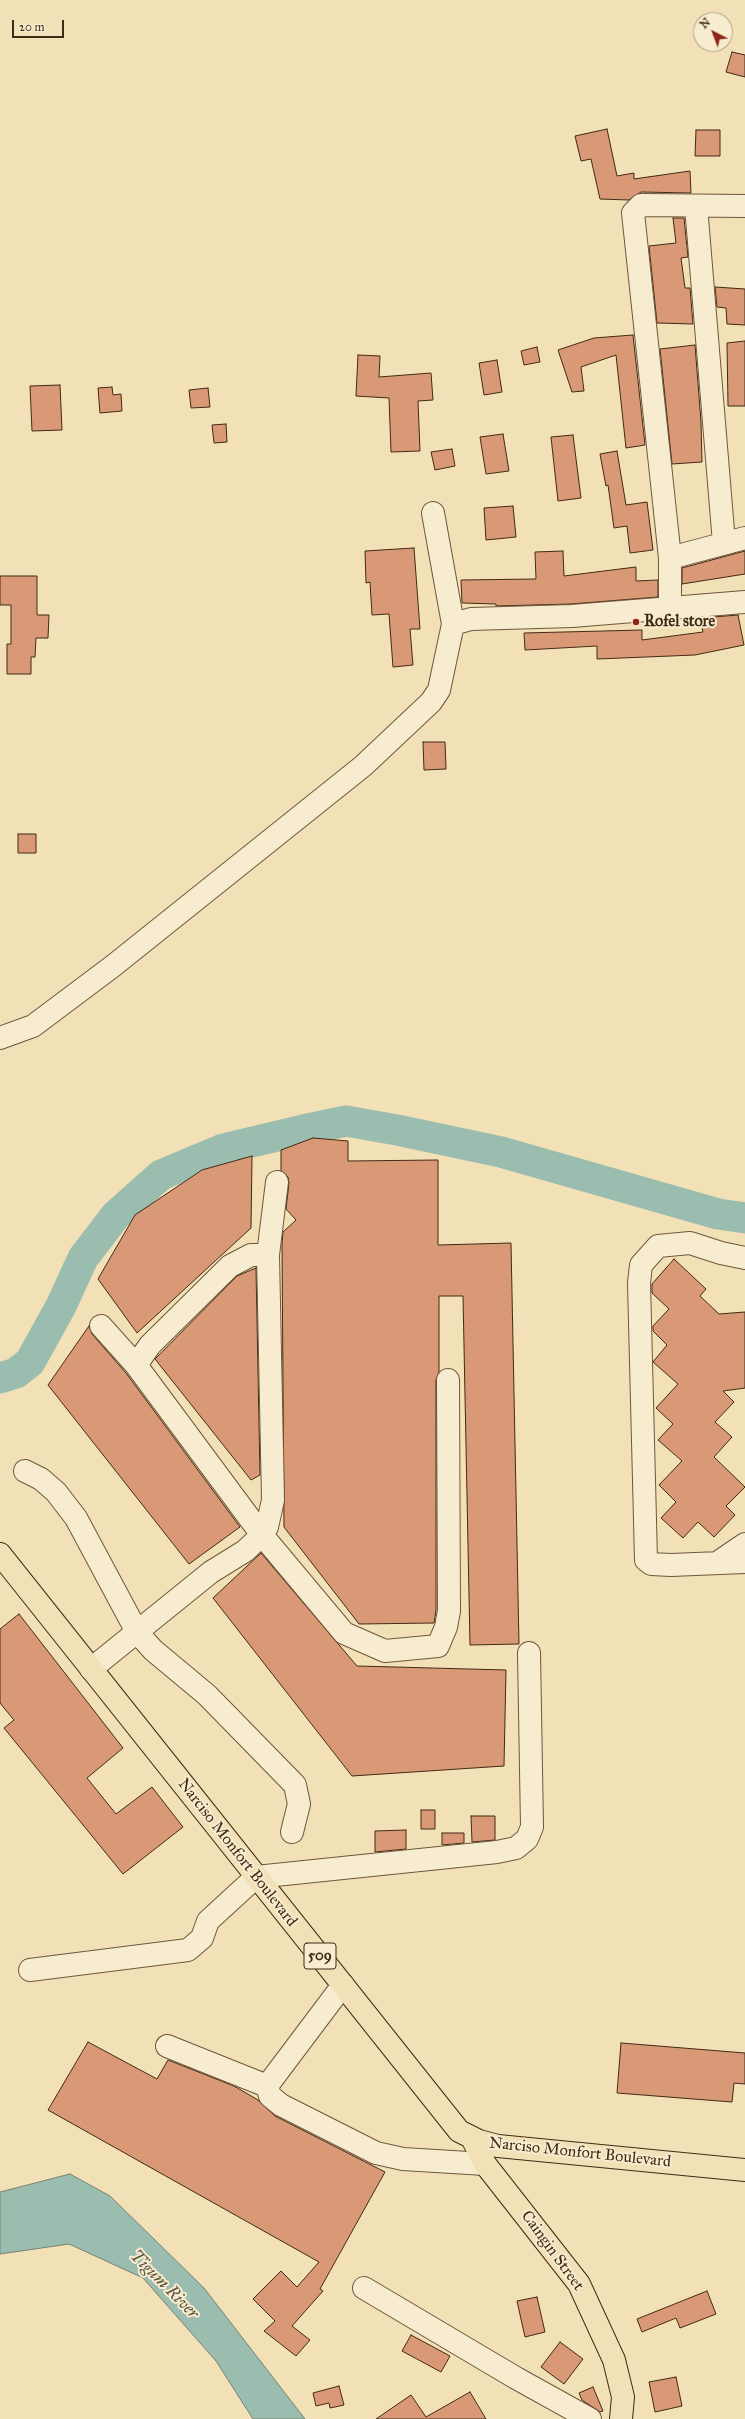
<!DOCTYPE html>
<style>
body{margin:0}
#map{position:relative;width:745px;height:2419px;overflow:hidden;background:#f2e0b6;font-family:"IM FELL Great Primer",serif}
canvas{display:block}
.north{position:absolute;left:693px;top:12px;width:40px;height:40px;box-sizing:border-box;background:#f7ebd0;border:1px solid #ae9e85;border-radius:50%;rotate:318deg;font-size:11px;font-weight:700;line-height:16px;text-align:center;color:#412a14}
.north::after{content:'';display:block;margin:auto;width:14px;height:18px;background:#8f2418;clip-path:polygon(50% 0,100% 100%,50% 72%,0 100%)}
.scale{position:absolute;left:12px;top:20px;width:52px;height:18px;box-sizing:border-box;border:2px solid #412a14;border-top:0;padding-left:5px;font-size:12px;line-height:14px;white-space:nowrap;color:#412a14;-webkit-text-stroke:3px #f7ebd0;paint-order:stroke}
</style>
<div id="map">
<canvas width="745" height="2419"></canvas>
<div class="north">N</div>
<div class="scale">20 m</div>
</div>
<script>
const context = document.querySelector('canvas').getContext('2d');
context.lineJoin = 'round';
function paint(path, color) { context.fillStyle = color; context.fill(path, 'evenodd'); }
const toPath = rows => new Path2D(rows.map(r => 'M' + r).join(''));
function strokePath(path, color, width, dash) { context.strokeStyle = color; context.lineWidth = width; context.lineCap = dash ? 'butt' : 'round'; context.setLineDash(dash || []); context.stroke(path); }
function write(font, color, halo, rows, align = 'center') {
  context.font = font + ' "IM FELL Great Primer",serif'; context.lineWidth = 4; context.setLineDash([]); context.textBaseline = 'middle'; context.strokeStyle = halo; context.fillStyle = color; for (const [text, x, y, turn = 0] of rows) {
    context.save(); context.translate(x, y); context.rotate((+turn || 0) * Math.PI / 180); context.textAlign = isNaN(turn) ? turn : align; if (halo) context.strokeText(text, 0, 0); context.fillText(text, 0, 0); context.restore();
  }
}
const water = toPath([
 [70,2174,110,2196,204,2288,305,2419,253,2419,216,2361,143,2278,69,2244,0,2254,0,2192,70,2174]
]);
const river = toPath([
 [0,1378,16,1373,30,1362,61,1306,83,1258,116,1215,161,1175,223,1149,303,1130,346,1121,397,1130,501,1152,718,1214,745,1218]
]);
const building = toPath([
 [732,52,745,55,745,77,726,72,732,52],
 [607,129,617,176,634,173,634,179,690,171,691,193,641,192,629,200,600,199,591,159,581,161,575,136,607,129],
 [696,130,720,130,720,156,695,156,696,130],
 [673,218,684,218,688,257,681,258,685,288,690,288,693,324,657,323,649,246,676,243,673,218],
 [715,287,745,289,745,325,727,324,726,308,717,307,715,287],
 [633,335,645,445,626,448,616,355,581,367,584,391,572,392,558,350,594,338,633,335],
 [745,341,745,406,728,406,727,343,745,341],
 [695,345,701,422,702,462,672,464,660,349,695,345],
 [537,347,540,362,524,365,521,351,537,347],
 [358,355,380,356,379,377,431,373,433,400,418,401,420,451,391,452,389,398,356,396,358,355],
 [497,360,502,392,484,395,479,363,497,360],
 [60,385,62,430,32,431,30,386,60,385],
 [112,387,113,395,121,394,122,411,100,413,98,388,112,387],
 [208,388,210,407,191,408,189,390,208,388],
 [226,424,227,442,214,443,212,425,226,424],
 [503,434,509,471,486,474,480,437,503,434],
 [573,435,581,498,558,501,551,437,573,435],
 [452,449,455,466,435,470,431,452,452,449],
 [617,451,626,505,647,502,653,550,630,553,627,526,614,528,608,485,606,486,600,454,617,451],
 [513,506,516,537,486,540,484,508,513,506],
 [414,548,420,629,410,629,413,665,393,667,389,614,372,615,370,582,366,583,365,551,414,548],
 [563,551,564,576,636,567,636,581,658,580,658,597,571,604,496,606,496,604,462,603,461,580,536,579,535,552,563,551],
 [745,551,745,574,682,584,682,568,745,551],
 [0,576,37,576,37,615,49,615,48,638,36,638,35,657,31,657,31,674,7,674,7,644,11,644,11,605,0,605,0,576],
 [738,615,744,645,695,655,597,659,597,646,525,650,524,633,642,630,642,640,703,632,700,618,738,615],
 [423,742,445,742,446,769,424,770,423,742],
 [18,834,36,834,36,853,18,853,18,834],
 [313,1138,348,1141,348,1161,438,1160,438,1245,511,1243,519,1644,470,1645,463,1296,439,1296,439,1372,436,1380,436,1610,434,1623,359,1624,284,1527,282,1244,283,1232,296,1220,286,1209,289,1183,288,1177,281,1171,281,1150,313,1138],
 [252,1156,251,1228,137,1333,98,1279,135,1215,202,1170,252,1156],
 [674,1259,706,1289,700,1296,719,1314,745,1312,745,1388,723,1391,734,1402,715,1422,732,1437,714,1457,745,1487,726,1506,735,1515,714,1537,698,1522,683,1538,661,1518,676,1502,659,1485,682,1461,658,1440,673,1424,656,1408,678,1384,653,1362,667,1345,653,1331,653,1326,669,1309,652,1293,652,1284,674,1259],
 [256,1268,260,1475,251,1480,155,1359,237,1276,256,1268],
 [89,1326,92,1334,126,1373,240,1527,189,1564,48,1385,89,1326],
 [261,1553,357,1666,506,1670,504,1766,352,1776,213,1598,261,1553],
 [19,1614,123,1748,87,1778,116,1814,152,1787,183,1827,123,1874,4,1728,14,1720,0,1703,0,1629,19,1614],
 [421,1810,435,1810,435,1829,421,1829,421,1810],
 [471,1816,495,1816,495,1840,472,1842,471,1816],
 [406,1830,406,1849,375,1852,375,1831,406,1830],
 [442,1833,464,1833,464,1843,442,1845,442,1833],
 [88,2042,157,2079,168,2060,234,2086,258,2100,275,2116,385,2172,320,2289,323,2291,292,2326,310,2340,296,2356,264,2331,275,2321,253,2299,281,2271,297,2287,319,2262,48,2110,88,2042],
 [621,2043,745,2053,745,2084,734,2083,732,2102,617,2093,621,2043],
 [707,2291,716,2314,680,2328,676,2318,642,2332,637,2319,707,2291],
 [537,2297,545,2332,525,2337,517,2301,537,2297],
 [411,2335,450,2356,441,2372,402,2351,411,2335],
 [560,2342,583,2359,564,2384,541,2367,560,2342],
 [676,2377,682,2406,655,2412,649,2382,676,2377],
 [339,2386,344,2405,330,2408,329,2403,316,2406,313,2393,339,2386],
 [593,2387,603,2411,600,2412,582,2400,579,2393,593,2387],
 [470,2392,486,2419,376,2419,411,2395,426,2417,470,2392]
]);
const minor = toPath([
 [696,206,724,543],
 [433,513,453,624],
 [670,558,745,538],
 [670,609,670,558,633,213,641,205,745,206],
 [0,1038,33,1026,113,966,363,766,431,702,439,690,453,624,471,619,572,616,745,602],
 [745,1258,721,1253,690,1243,658,1246,641,1265,639,1283,646,1560,651,1564,671,1565,745,1562],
 [101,1326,136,1365,262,1535,344,1633,385,1651,438,1646,446,1627,449,1611,448,1380],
 [136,1365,150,1345,230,1266,251,1255,268,1255],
 [25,1471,41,1479,56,1492,76,1518,137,1632,153,1650,207,1695,295,1785,299,1804,292,1832],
 [717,1563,745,1544],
 [91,1669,211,1572,245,1551,262,1535,267,1527,273,1500,268,1255,277,1182],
 [30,1970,188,1950,202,1938,208,1921,256,1877,497,1852,516,1848,527,1839,532,1827,529,1653],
 [343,1985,267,2086,270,2096,281,2105,376,2153,403,2159,485,2164],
 [167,2046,267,2086],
 [364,2288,516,2378,590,2419]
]);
const major = toPath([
 [0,1554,459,2131,479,2141,498,2146,745,2170],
 [472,2138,485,2164,579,2284,614,2360,623,2397,621,2419]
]);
const markers = [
 [636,622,4,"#8f2418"]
];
const shields = [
 [320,1956,32]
];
const shieldNames = [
 ["509",320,1956]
];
const poiNames = [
 ["Rofel store",644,622]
];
const streetNames = [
 ["Narciso Monfort Boulevard",237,1853,52],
 ["Narciso Monfort Boulevard",580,2153,6],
 ["Caingin Street",552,2251,54]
];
const waterNames = [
 ["Tigum River",164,2285,45]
];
paint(water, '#9bbdaf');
strokePath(water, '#778271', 1);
strokePath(river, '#9bbdaf', 31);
paint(building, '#d99977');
strokePath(building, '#412a14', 1);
strokePath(minor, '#6d583c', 24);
strokePath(major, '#412a14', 24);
strokePath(minor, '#f7ebd0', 22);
strokePath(major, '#f2e0b6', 22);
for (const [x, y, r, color] of markers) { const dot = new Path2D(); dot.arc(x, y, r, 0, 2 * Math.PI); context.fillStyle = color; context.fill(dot); strokePath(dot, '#f7ebd0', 1.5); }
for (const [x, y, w] of shields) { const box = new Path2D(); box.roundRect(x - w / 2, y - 13, w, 26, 3); context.fillStyle = '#f7ebd0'; context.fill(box); strokePath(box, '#412a14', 1); }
write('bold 15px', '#412a14', null, shieldNames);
write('bold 16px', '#412a14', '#f7ebd0', poiNames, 'left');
write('16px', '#412a14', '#f7ebd0', streetNames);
write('italic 17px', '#584f3b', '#f7ebd0', waterNames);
</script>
